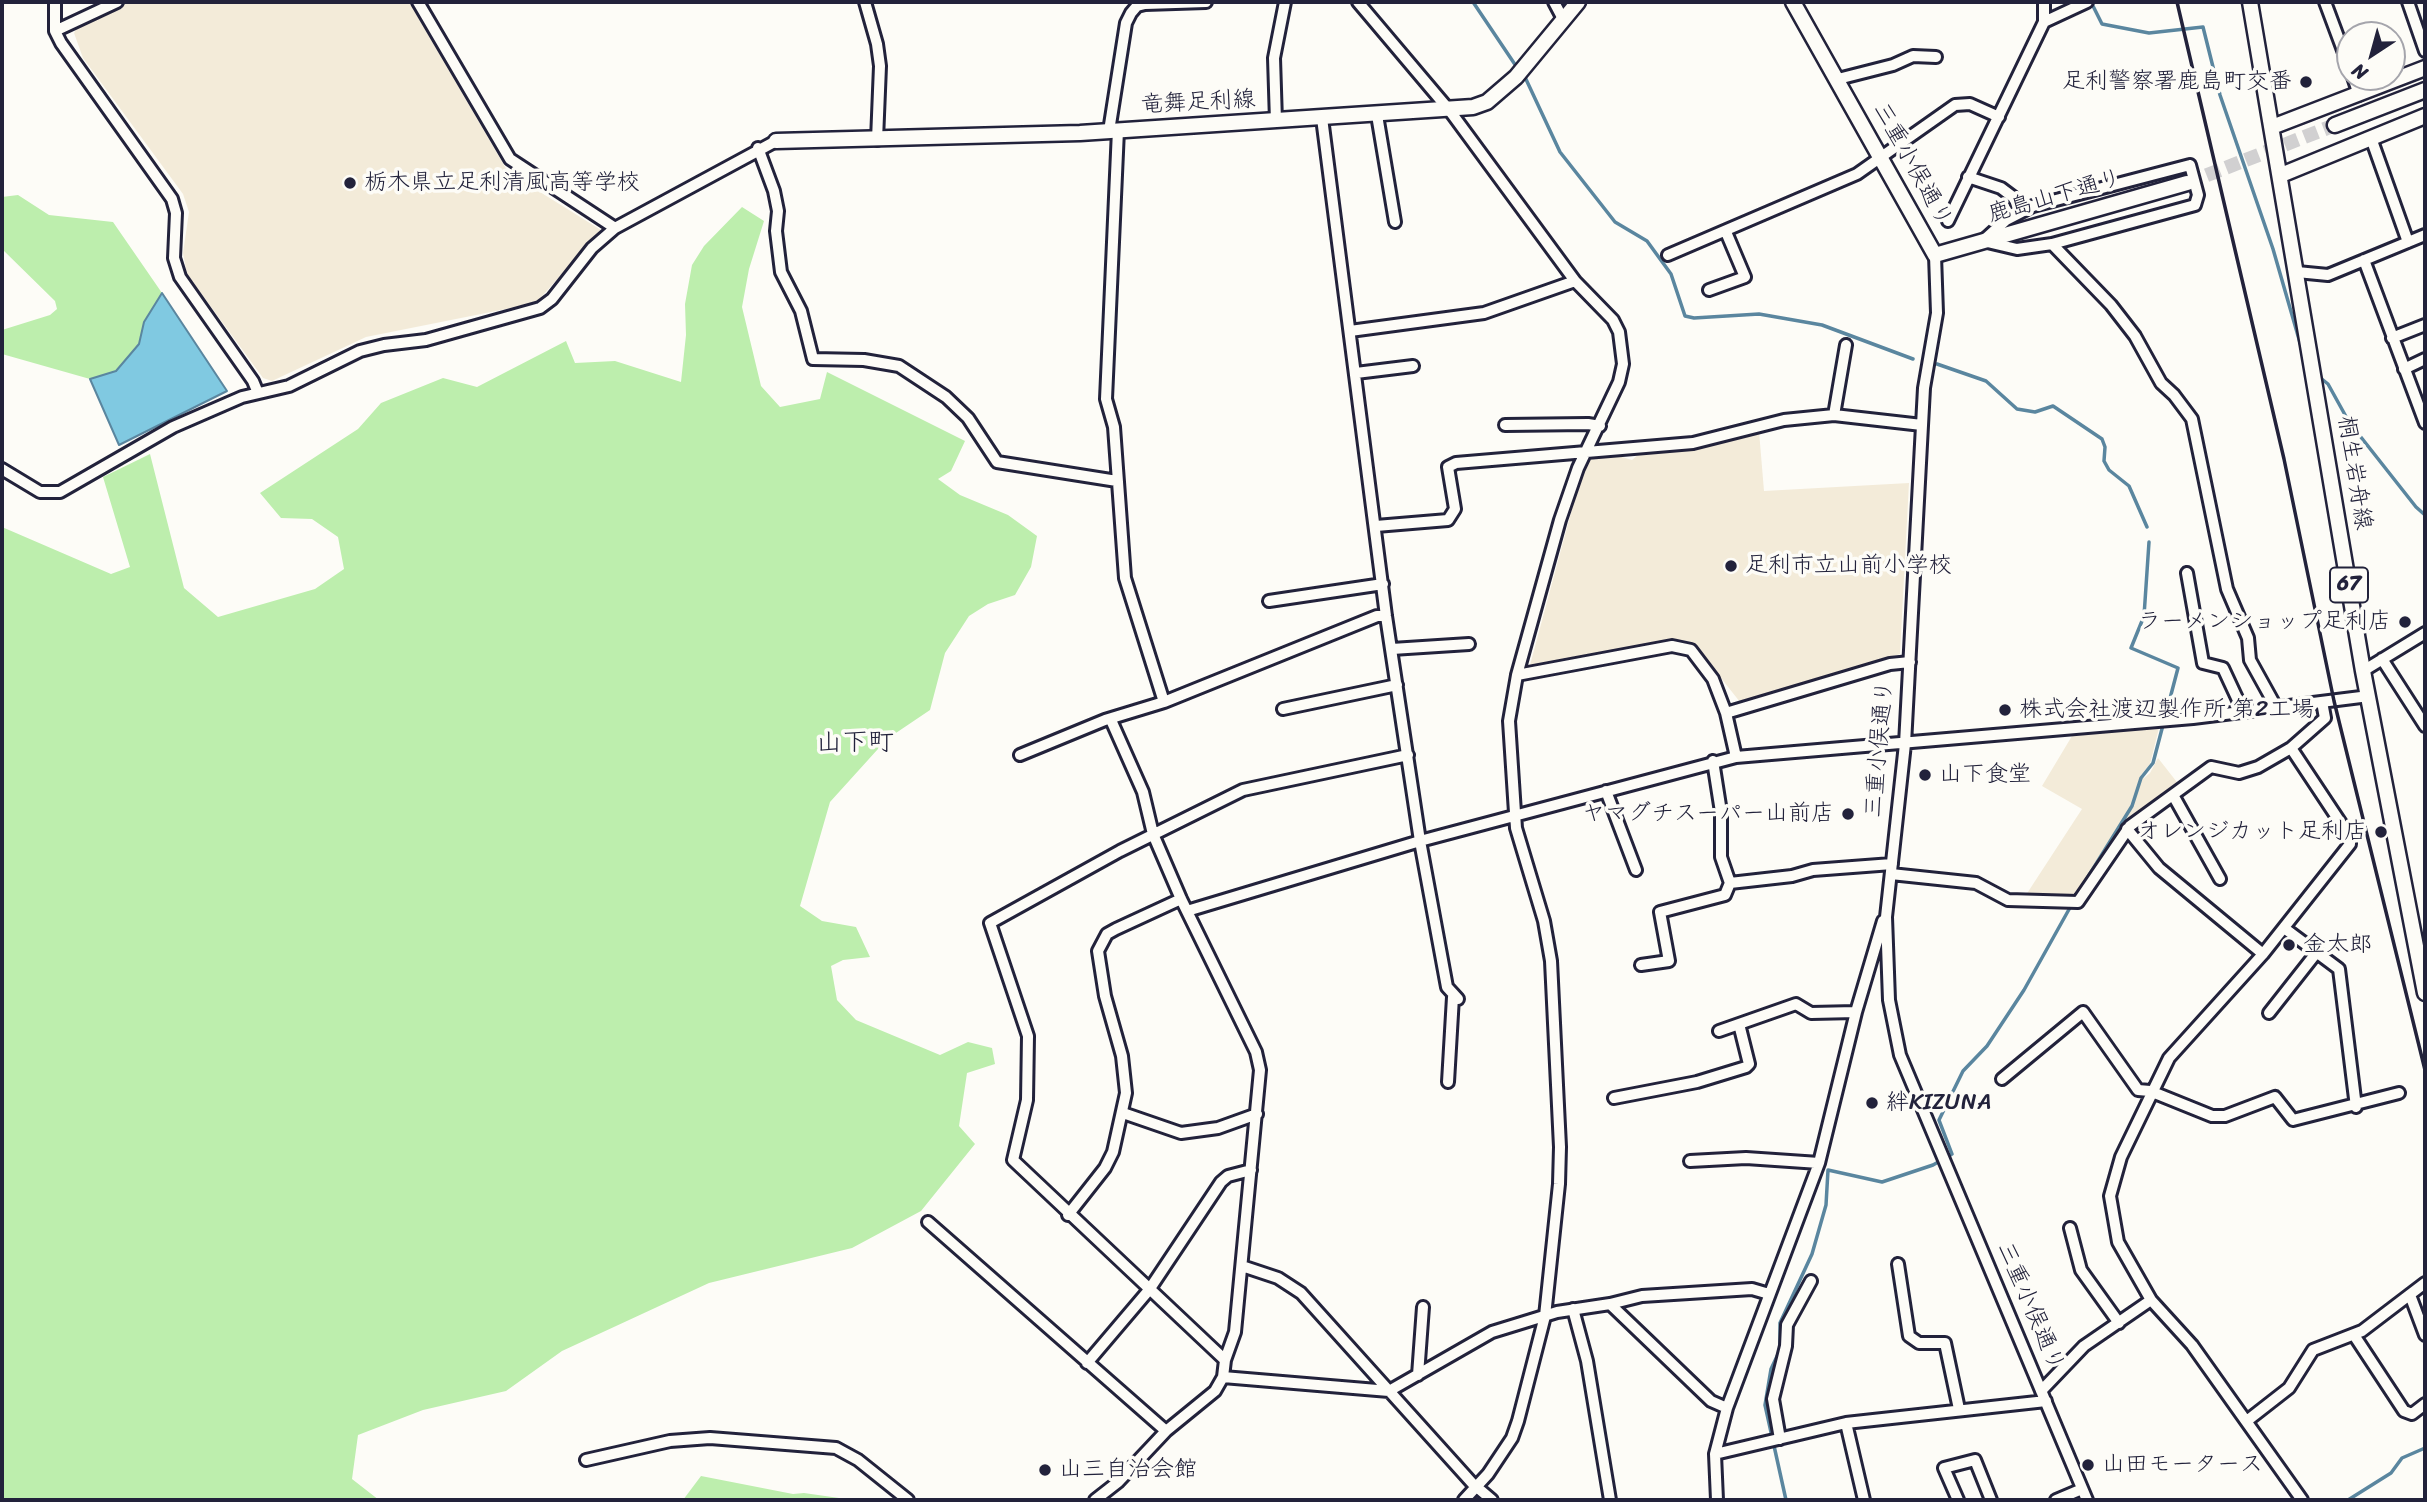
<!DOCTYPE html>
<meta charset="utf-8">
<style>
body{margin:0}
#map{position:relative;width:2427px;height:1502px;overflow:hidden;background:#fdfcf7;font-family:Sriracha,sans-serif}
canvas{display:block}
.frame{position:absolute;inset:0;border:4px solid #22223b;pointer-events:none}
.north{position:absolute;left:2336px;top:21px;width:70px;height:70px;box-sizing:border-box;background:#fdfcf7;border:2px solid #a5a5ac;border-radius:50%;rotate:216deg;font-size:19px;font-weight:700;line-height:28px;text-align:center;color:#22223b}
.north::after{content:'';display:block;margin:auto;width:24px;height:32px;background:#22223b;clip-path:polygon(50% 0,100% 100%,50% 72%,0 100%)}
</style>
<div id="map">
<canvas width="2427" height="1502"></canvas>
<div class="frame"></div>
<div class="north">N</div>
</div>
<script>
const context = document.querySelector('canvas').getContext('2d');
context.lineJoin = 'round';
function paint(path, color) { context.fillStyle = color; context.fill(path, 'evenodd'); }
const toPath = rows => new Path2D(rows.map(r => 'M' + r).join(''));
function strokePath(path, color, width, dash) { context.strokeStyle = color; context.lineWidth = width; context.lineCap = dash ? 'butt' : 'round'; context.setLineDash(dash || []); context.stroke(path); }
function write(font, color, halo, rows, align = 'center') {
  context.font = font + ' Sriracha,"Klee One",sans-serif'; context.lineWidth = 7; context.setLineDash([]); context.textBaseline = 'middle'; context.strokeStyle = halo; context.fillStyle = color; for (const [text, x, y, turn = 0] of rows) {
    context.save(); context.translate(x, y); context.rotate((+turn || 0) * Math.PI / 180); context.textAlign = isNaN(turn) ? turn : align; if (halo) context.strokeText(text, 0, 0); context.fillText(text, 0, 0); context.restore();
  }
}
const built = toPath([
 [123,2,409,2,508,172,601,230,536,303,366,337,272,381,263,378,187,274,183,253,189,212,183,194,83,58,74,33,78,26],
 [1759,431,1764,491,1909,483,1900,654,1740,702,1698,649,1670,641,1530,665,1583,468,1590,457,1612,454,1632,460,1639,454,1694,447],
 [2159,728,2150,764,2141,775,2144,778,2150,773,2158,758,2180,786,2120,830,2077,899,2024,898,2082,809,2042,786,2072,736]
]);
const green = toPath([
 [18,195,49,215,113,222,162,293,144,322,139,344,116,371,90,379,2,354,2,330,50,315,57,309,55,301,2,249,2,197],
 [742,207,764,221,749,269,742,307,761,386,780,407,820,399,827,372,965,441,951,471,938,479,960,495,1008,515,1037,536,1031,567,1015,595,988,604,969,616,945,653,930,710,887,739,830,802,800,906,822,921,856,927,870,957,843,960,831,966,837,1000,856,1020,940,1055,968,1042,992,1048,995,1064,967,1073,959,1126,975,1144,921,1211,852,1248,709,1283,562,1351,506,1391,423,1410,358,1435,352,1479,379,1500,2,1500,2,527,111,574,130,567,103,477,150,454,184,588,218,617,315,589,344,569,338,537,312,519,281,518,260,493,358,429,381,403,443,378,477,387,566,341,575,363,615,361,681,382,686,335,685,304,692,265,704,246],
 [701,1476,793,1494,804,1493,853,1500,683,1500]
]);
const water = toPath([
 [162,293,227,391,119,445,90,379,116,371,139,344,144,322,162,293]
]);
const stream = toPath([
 [1473,2,1518,69],
 [2091,2,2102,24,2149,33,2203,27,2220,95,2273,249,2307,367],
 [1524,75,1560,152,1615,222,1647,241,1671,274,1685,316,1694,318,1759,314,1822,325,1913,359],
 [1937,364,1986,381,2017,409,2035,412,2053,406,2102,439,2105,447,2104,461,2109,470,2129,486,2147,527],
 [2318,376,2328,384,2349,422,2416,507,2425,515],
 [2083,885,2132,806,2141,778,2153,763,2178,668,2131,648,2144,616,2149,542],
 [1786,1500,1765,1405,1771,1369,1780,1350,1780,1323,1812,1254,1826,1205,1828,1170,1882,1182,1933,1165,1952,1154,1939,1120,1963,1071,1987,1046,2024,990,2072,904],
 [2348,1500,2391,1473,2402,1458,2425,1448]
]);
const majorTunnel = toPath([
 [2187,183,2335,125]
]);
const minor = toPath([
 [55,2,55,31,61,43,172,199,176,213,174,258,180,277,253,381,258,393],
 [418,2,510,159,615,228],
 [865,2,877,44,880,66,877,140],
 [1358,2,1450,111,1575,281,1613,320,1619,332,1623,364,1619,382,1578,468,1560,520,1517,675,1509,721,1516,828,1544,921,1551,961,1560,1147,1559,1184,1545,1316,1518,1421,1512,1438,1488,1474,1464,1500],
 [1554,2,1563,19],
 [2325,2,2350,69],
 [2408,2,2425,51],
 [2044,22,2087,2],
 [55,31,117,2],
 [2353,77,2359,95],
 [1838,79,1893,65,1913,56,1936,57],
 [1377,115,1395,222],
 [1322,118,1386,616,1420,841,1447,987,1458,999],
 [1276,121,1274,58,1285,2],
 [1118,130,1106,399,1114,427,1125,578,1164,702],
 [1109,131,1126,23,1131,13,1137,6,1145,4,1206,2],
 [2371,138,2408,242],
 [758,148,774,191,778,211,776,231,781,272,801,311,813,359,864,360,899,366,946,397,968,418,997,462,1117,481],
 [2190,165,2198,195,2195,205,2052,244,2017,249,1983,241,2006,220,2033,206,2190,165],
 [1968,177,2001,188,2013,197,2022,211],
 [1948,221,2044,22,2044,2],
 [2052,244,2111,305,2135,336,2161,383,2174,395,2192,419,2227,589,2248,638,2250,660,2276,707],
 [1668,255,1857,174,1955,105,1970,104,1999,117],
 [1935,255,1937,313,1924,388,1905,744,1886,917,1889,1000,1900,1055,2087,1500],
 [2364,260,2425,423],
 [2297,272,2328,275,2425,235],
 [1709,290,1745,277,1726,232],
 [1350,331,1484,313,1575,281],
 [2392,338,2425,325],
 [2404,369,2425,359],
 [1356,373,1413,366],
 [1834,415,1846,345],
 [1505,425,1588,424,1600,426],
 [2,469,40,492,60,492,173,427,242,397,289,386,360,351,384,345,426,340,540,308,552,299,592,248,615,228,776,141],
 [1376,526,1448,520,1455,509,1448,467,1456,463,1693,443,1784,420,1834,415,1922,425],
 [2187,573,2203,663,2223,668,2243,711],
 [1269,601,1383,584],
 [1392,649,1469,644],
 [2382,659,2425,726],
 [2363,671,2425,633],
 [1517,675,1672,646,1691,650,1713,679,1726,713,1736,757],
 [1283,709,1397,685],
 [1726,713,1890,664,1910,662],
 [2291,748,2350,837,2350,844,2263,954,2169,1058,2121,1157,2110,1196,2118,1242,2151,1300,2192,1345,2302,1500],
 [1020,755,1105,720,1164,702,1377,616,1386,616],
 [1713,761,1721,812,1721,857,1730,883,1792,876,1813,870,1892,864],
 [1606,791,1636,870],
 [2173,795,2220,879],
 [2127,829,2159,868,2263,954],
 [1891,874,1976,883,2008,900,2078,902,2130,826,2211,767,2239,773,2258,767,2291,748,2325,718,2322,702],
 [1187,911,1420,841,1736,757,2193,718,2369,696],
 [2284,928,2339,969,2356,1107],
 [1641,965,1669,961,1660,912,1725,895,1730,883],
 [2269,1013,2317,952],
 [1719,1031,1796,1004,1811,1013,1856,1012],
 [2002,1079,2083,1012,2138,1090,2150,1091,2212,1116,2225,1116,2275,1097,2293,1120,2399,1093],
 [1448,1082,1453,997],
 [1614,1098,1697,1082,1746,1067,1749,1064,1739,1024],
 [1123,1113,1181,1133,1218,1128,1257,1114],
 [1690,1161,1746,1158,1819,1163],
 [1068,1215,1105,1168,1113,1152,1126,1093,1122,1056,1105,996,1098,951,1107,934,1116,929,1181,899],
 [928,1222,1166,1431],
 [2070,1228,2081,1270,2119,1323],
 [1898,1264,1909,1336,1919,1343,1945,1343,1959,1409],
 [1242,1266,1278,1278,1301,1293,1472,1483,1492,1500],
 [2410,1295,2425,1335],
 [1610,1304,1642,1296,1752,1289,1769,1294],
 [1573,1309,1587,1361,1610,1500],
 [2354,1335,2404,1411,2412,1414,2425,1404],
 [1225,1360,1013,1160,1027,1100,1028,1036,990,923,1120,851,1243,790,1408,755],
 [1087,1363,1149,1290,1221,1182,1228,1176,1251,1170],
 [1418,1375,1423,1307],
 [1223,1377,1389,1391,1492,1332,1557,1312,1610,1304,1711,1401,1727,1408],
 [2041,1391,2084,1346,2151,1300],
 [2248,1420,2289,1388,2313,1350,2362,1331,2425,1283],
 [1846,1423,1864,1500],
 [1780,1439,1773,1399,1786,1346,1787,1325,1811,1281],
 [1715,1454,1846,1423,2046,1401],
 [586,1460,670,1441,710,1438,836,1448,858,1460,908,1500],
 [1095,1500,1118,1482,1166,1431,1215,1391,1223,1377,1225,1360,1235,1332,1260,1070,1256,1052,1181,899,1153,834,1143,792,1111,720],
 [1717,1500,1715,1454,1727,1408,1819,1163,1856,1012,1883,921],
 [1958,1500,1944,1468,1975,1460,1991,1500],
 [2056,1500,2082,1489]
]);
const major = toPath([
 [1793,2,1935,255,2187,183],
 [2250,2,2363,671,2425,993],
 [2335,125,2425,90],
 [2272,127,2425,68],
 [776,141,1080,133,1473,107,1487,102,1516,77,1578,2],
 [2281,175,2425,116]
]);
const rail = toPath([
 [2177,2,2284,459,2334,701,2425,1070]
]);
const markers = [
 [2306,82,7,"#22223b"],
 [350,183,7,"#22223b"],
 [1731,566,7,"#22223b"],
 [2405,622,7,"#22223b"],
 [2005,710,7,"#22223b"],
 [1925,775,7,"#22223b"],
 [1848,814,7,"#22223b"],
 [2381,832,7,"#22223b"],
 [2289,945,7,"#22223b"],
 [1872,1103,7,"#22223b"],
 [2088,1465,7,"#22223b"],
 [1045,1470,7,"#22223b"]
];
const shields = [
 [2349,585,38]
];
const shieldNames = [
 ["67",2349,585]
];
const poiNames = [
 ["足利警察署鹿島町交番",2292,82,"right"],
 ["栃木県立足利清風高等学校",364,183],
 ["足利市立山前小学校",1745,566],
 ["ラーメンショップ足利店",2391,622,"right"],
 ["株式会社渡辺製作所 第2工場",2019,710],
 ["山下食堂",1939,775],
 ["ヤマグチスーパー山前店",1834,814,"right"],
 ["オレンジカット足利店",2367,832,"right"],
 ["金太郎",2303,945],
 ["絆KIZUNA",1886,1103],
 ["山田モータース",2102,1465],
 ["山三自治会館",1059,1470]
];
const streetNames = [
 ["竜舞足利線",1198,103,-3],
 ["三重小俣通り",1912,165,61],
 ["鹿島山下通り",2055,197,-16],
 ["桐生岩舟線",2354,473,81],
 ["三重小俣通り",1880,749,-85],
 ["三重小俣通り",2030,1307,67]
];
const quarterNames = [
 ["山下町",855,743]
];
paint(built, '#f3ebd9');
paint(green, '#bdeead');
paint(water, '#80c9e1');
strokePath(water, '#5a869f', 2);
strokePath(stream, '#5a869f', 3.5);
strokePath(majorTunnel, '#d1d0d1', 14, [14, 7]);
strokePath(minor, '#22223b', 16);
strokePath(major, '#22223b', 19);
strokePath(minor, '#fdfcf7', 10);
strokePath(major, '#fdfcf7', 14);
strokePath(rail, '#22223b', 3.5);
for (const [x, y, r, color] of markers) { const dot = new Path2D(); dot.arc(x, y, r, 0, 2 * Math.PI); context.fillStyle = color; context.fill(dot); strokePath(dot, '#fdfcf7', 2.5); }
for (const [x, y, w] of shields) { const box = new Path2D(); box.roundRect(x - w / 2, y - 17.5, w, 35, 5); context.fillStyle = '#fdfcf7'; context.fill(box); strokePath(box, '#22223b', 2); }
write('bold 21px', '#22223b', null, shieldNames);
write('23px', '#22223b', '#fdfcf7', poiNames, 'left');
write('23px', '#22223b', '#fdfcf7', streetNames);
write('26px', '#22223b', '#fdfcf7', quarterNames);
</script>
